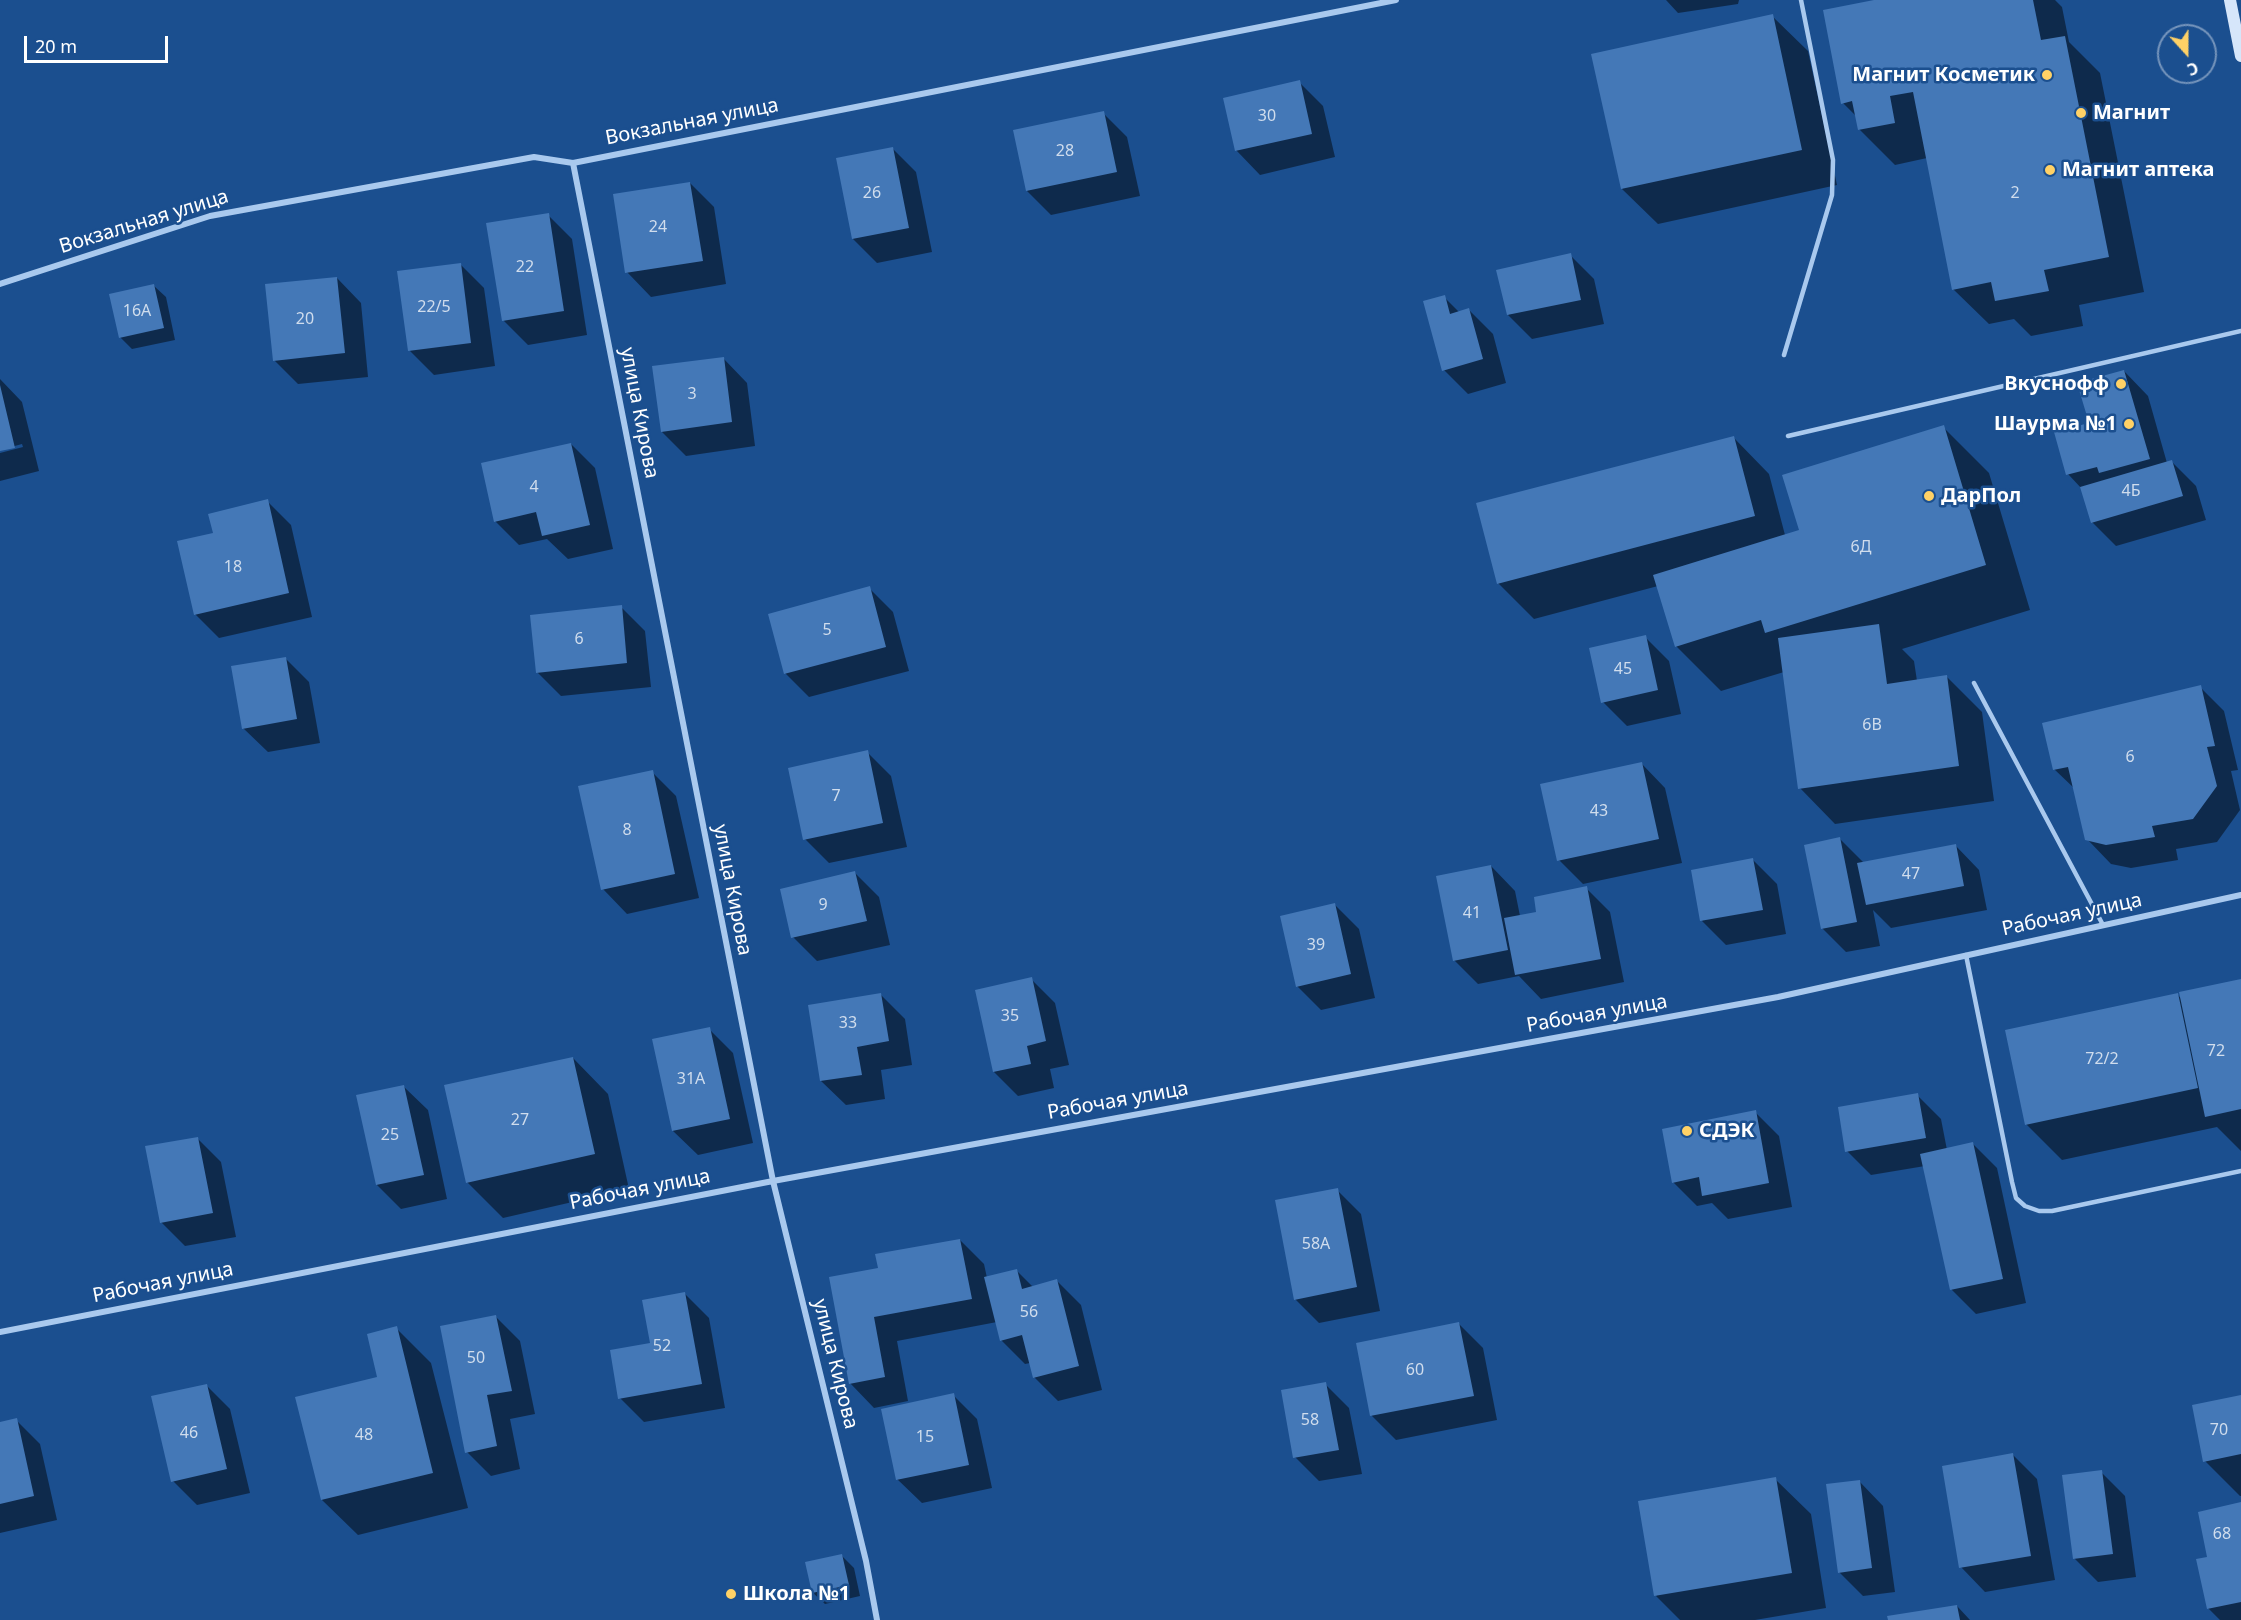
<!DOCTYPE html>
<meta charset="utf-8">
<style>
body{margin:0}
#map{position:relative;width:2241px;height:1620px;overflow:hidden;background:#1b4f8f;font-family:"Noto Sans",sans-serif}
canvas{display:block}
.north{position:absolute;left:2157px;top:24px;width:60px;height:60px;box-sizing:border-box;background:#1b4f8f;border:2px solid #7695bc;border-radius:50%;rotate:159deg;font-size:16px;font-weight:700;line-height:24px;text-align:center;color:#fff}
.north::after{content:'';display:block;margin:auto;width:21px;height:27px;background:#ffd166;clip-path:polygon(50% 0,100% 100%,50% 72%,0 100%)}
.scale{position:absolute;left:24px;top:36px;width:144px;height:27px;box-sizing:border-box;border:3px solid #fff;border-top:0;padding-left:8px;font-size:18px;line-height:21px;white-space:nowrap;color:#fff;-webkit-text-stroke:4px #1b4f8f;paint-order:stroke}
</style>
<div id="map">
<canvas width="2241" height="1620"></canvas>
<div class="north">С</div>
<div class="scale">20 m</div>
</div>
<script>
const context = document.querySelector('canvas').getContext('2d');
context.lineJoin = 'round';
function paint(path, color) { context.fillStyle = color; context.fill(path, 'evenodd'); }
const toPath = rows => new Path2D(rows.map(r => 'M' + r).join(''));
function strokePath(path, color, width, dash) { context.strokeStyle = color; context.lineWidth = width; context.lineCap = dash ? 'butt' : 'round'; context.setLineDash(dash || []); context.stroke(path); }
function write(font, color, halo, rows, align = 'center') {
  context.font = font + ' "Noto Sans",sans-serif'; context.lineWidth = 5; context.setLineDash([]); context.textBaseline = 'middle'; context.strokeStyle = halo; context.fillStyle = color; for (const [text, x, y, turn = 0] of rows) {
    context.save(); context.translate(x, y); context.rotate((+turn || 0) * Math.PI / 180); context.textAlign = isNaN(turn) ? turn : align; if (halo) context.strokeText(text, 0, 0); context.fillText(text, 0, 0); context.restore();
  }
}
const shadow = toPath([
 [1666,0,1739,0,1738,4,1678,13],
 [1881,0,2055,0,2062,7,2069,42,2100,73,2144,292,2079,305,2083,326,2031,336,2014,319,1989,324,1953,289,1927,158,1895,165,1859,129,1857,117,1843,103],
 [1772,16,1808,51,1837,185,1658,224,1622,189],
 [1299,82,1323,106,1335,157,1260,175,1236,150],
 [1103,113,1127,137,1140,196,1051,215,1027,191],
 [892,148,916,172,932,252,877,263,853,239],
 [690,183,714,207,726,284,651,297,627,272],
 [548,215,572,239,587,335,528,345,504,321],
 [1570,255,1594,279,1604,324,1532,339,1508,315],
 [460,264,484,288,495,366,434,375,410,351],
 [337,278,361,303,368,377,298,384,274,360],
 [154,286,166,297,175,340,132,349,120,337],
 [1444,297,1460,313,1469,310,1493,334,1506,383,1468,394,1444,370],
 [723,358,747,383,755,446,686,456,662,432],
 [2124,371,2148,396,2167,463,2172,462,2196,486,2206,520,2116,546,2092,522,2082,489,2068,474,2090,424],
 [0,379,22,402,39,471,0,481,0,453,23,447,22,444,0,450],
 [1943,427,1989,473,2030,610,1902,649,1914,661,1917,681,1947,677,1982,712,1994,801,1835,824,1800,788,1784,672,1721,691,1676,646,1658,586,1534,619,1498,583,1734,438,1769,474,1785,535,1800,531],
 [571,444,595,468,613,549,568,559,547,539,519,545,495,521],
 [267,501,291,525,312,617,219,638,195,614,214,534],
 [869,588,893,612,909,671,809,697,785,673],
 [621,607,645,631,651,687,561,696,537,672],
 [1645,637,1669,661,1681,714,1627,726,1603,702],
 [285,658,309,682,320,743,268,752,243,728],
 [2200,687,2224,711,2238,770,2231,771,2240,810,2217,842,2176,849,2178,860,2131,868,2111,864,2087,839,2075,789,2054,769],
 [867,752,891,776,907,847,829,863,805,839],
 [1641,763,1665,788,1682,863,1583,884,1559,860],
 [652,772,676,796,699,898,627,914,603,889],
 [1840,839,1864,863,1955,845,1979,870,1987,910,1891,928,1873,910,1880,946,1846,952,1822,928],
 [1753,860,1777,884,1786,934,1726,945,1702,921],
 [1491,866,1515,891,1520,916,1538,913,1586,888,1610,912,1624,982,1541,999,1519,976,1478,984,1454,960],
 [855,873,879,897,890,945,817,961,793,937],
 [1335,905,1359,929,1375,998,1321,1010,1297,986],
 [1031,979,1055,1003,1069,1065,1050,1069,1054,1088,1018,1096,994,1072],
 [2241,981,2241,1151,2217,1127,2062,1160,2026,1124,2178,995,2182,1000],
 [881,995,905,1019,912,1065,881,1070,885,1099,846,1105,821,1081],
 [709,1029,733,1053,753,1143,698,1155,673,1131],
 [573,1058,608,1094,629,1189,503,1218,467,1182],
 [403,1086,428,1110,447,1199,401,1209,377,1185],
 [1917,1095,1941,1119,1947,1150,1973,1144,1997,1168,2026,1303,1976,1314,1952,1290,1925,1166,1871,1175,1847,1151],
 [1755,1112,1779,1136,1792,1207,1728,1219,1712,1203,1697,1206,1673,1182],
 [197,1138,221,1162,236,1237,185,1246,161,1222],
 [1337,1190,1361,1214,1380,1311,1319,1323,1295,1299],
 [960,1240,984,1264,987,1278,1017,1271,1033,1287,1057,1281,1081,1305,1102,1390,1058,1401,1034,1377,1030,1363,1025,1364,1001,1340,997,1322,897,1341,908,1401,874,1408,850,1383,879,1269],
 [685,1294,709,1318,725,1408,644,1422,620,1398],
 [496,1317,520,1341,535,1414,510,1419,520,1469,491,1476,467,1452],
 [1459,1324,1483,1348,1497,1420,1396,1440,1372,1416,1357,1345],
 [396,1328,431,1363,468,1508,358,1535,322,1500,379,1378],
 [1325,1384,1349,1408,1362,1474,1319,1481,1295,1457],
 [206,1385,230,1409,250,1493,197,1505,173,1481],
 [953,1395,977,1419,992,1488,922,1503,897,1479],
 [2241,1397,2241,1496,2240,1496,2205,1461],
 [16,1420,40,1444,57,1520,0,1533,0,1423],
 [2013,1455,2037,1479,2055,1580,1985,1592,1961,1567],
 [2101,1472,2125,1496,2136,1577,2098,1582,2074,1558],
 [1775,1479,1811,1514,1826,1608,1755,1620,1680,1620,1656,1596],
 [1859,1481,1883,1506,1895,1592,1863,1596,1839,1572],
 [2241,1504,2241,1620,2220,1620,2208,1608,2208,1558],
 [842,1556,854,1568,860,1596,825,1604,813,1593],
 [1957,1606,1970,1620,1890,1620]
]);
const building = toPath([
 [1874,0,2033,0,2041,40,2065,36,2109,257,2044,270,2049,291,1995,301,1991,282,1952,290,1913,92,1890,96,1895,123,1858,130,1852,101,1841,104,1823,10],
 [1773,14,1802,150,1621,189,1591,54],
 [1300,80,1312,134,1235,151,1223,98],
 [1104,111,1117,172,1026,191,1013,130],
 [893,147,909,228,852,239,836,158],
 [690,182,703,261,625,273,613,194],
 [549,213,564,311,502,321,486,223],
 [1571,253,1581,300,1507,315,1496,270],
 [461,263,471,343,408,351,397,271],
 [337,277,345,353,273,361,265,284],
 [154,284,164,328,119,338,109,294],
 [1445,295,1450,314,1469,308,1483,359,1442,371,1423,301],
 [724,357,732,422,661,432,652,366],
 [2124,370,2150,459,2099,473,2097,467,2066,475,2054,432,2089,423,2077,383],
 [0,385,15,448,0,451],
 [1944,425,1986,565,1765,633,1761,620,1675,647,1653,575,1799,530,1782,475],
 [1734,436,1755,516,1497,584,1476,503],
 [571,443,590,525,542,536,536,512,494,522,481,463],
 [2172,460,2183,496,2091,523,2080,487],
 [268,499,289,593,194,615,177,541,213,533,208,514],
 [870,586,886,647,784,674,768,614],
 [622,605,627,663,536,673,530,615],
 [1879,624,1887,684,1947,675,1959,766,1798,789,1778,638],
 [1646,635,1658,690,1601,703,1589,648],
 [286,657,297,719,242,729,231,666],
 [2201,685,2215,746,2207,747,2217,786,2193,819,2152,826,2155,837,2106,845,2085,840,2068,767,2053,770,2042,723],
 [868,750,883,823,803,840,788,768],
 [1642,762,1659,839,1557,861,1540,784],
 [653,770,675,874,601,890,578,786],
 [1840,837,1857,922,1821,929,1804,845],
 [1956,844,1964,886,1866,905,1857,863],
 [1753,858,1763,910,1700,921,1691,870],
 [1491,865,1508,950,1453,961,1436,876],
 [855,871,867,921,791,938,780,889],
 [1587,886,1601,959,1515,975,1504,918,1536,912,1534,897],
 [1335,903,1351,974,1296,987,1280,916],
 [1032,977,1046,1041,1027,1046,1031,1064,993,1072,975,990],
 [2241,979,2241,1109,2205,1117,2179,992],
 [881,993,889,1041,857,1047,862,1075,820,1081,808,1005],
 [2178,993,2198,1088,2025,1125,2005,1030],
 [710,1027,730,1119,672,1131,652,1039],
 [573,1057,595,1154,466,1183,444,1085],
 [404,1085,424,1175,376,1185,356,1095],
 [1918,1093,1926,1138,1845,1152,1838,1107],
 [1756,1110,1769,1183,1702,1196,1699,1177,1672,1183,1662,1129],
 [198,1137,213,1213,160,1223,145,1146],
 [1973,1142,2003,1279,1950,1290,1920,1154],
 [1338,1188,1357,1287,1294,1300,1275,1200],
 [960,1239,972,1299,874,1317,885,1377,849,1384,829,1277,878,1268,875,1254],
 [1017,1269,1022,1289,1057,1279,1079,1366,1033,1378,1022,1335,1000,1341,984,1277],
 [685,1292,702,1384,618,1399,610,1350,650,1343,642,1300],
 [496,1315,512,1391,487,1395,497,1446,465,1453,440,1326],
 [1459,1322,1474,1396,1370,1416,1356,1343],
 [397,1326,433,1473,321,1500,295,1397,377,1377,367,1334],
 [1326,1382,1339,1450,1293,1458,1281,1390],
 [207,1384,227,1469,171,1482,151,1396],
 [954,1393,969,1465,896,1480,881,1409],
 [2241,1395,2241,1454,2203,1462,2192,1405],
 [17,1418,34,1496,0,1504,0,1422],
 [2013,1453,2031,1556,1959,1568,1942,1466],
 [2102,1470,2113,1554,2073,1559,2062,1475],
 [1776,1477,1792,1573,1654,1596,1638,1501],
 [1860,1480,1872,1568,1838,1573,1826,1484],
 [2241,1502,2241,1602,2207,1609,2196,1559,2207,1557,2198,1512],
 [842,1554,849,1585,812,1593,805,1562],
 [1957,1605,1960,1620,1888,1620,1887,1616]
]);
const lane = toPath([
 [1784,355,1832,195,1833,160,1801,0],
 [1788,436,2241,331],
 [1974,683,2103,925],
 [1966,955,2012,1182,2016,1198,2025,1206,2039,1211,2052,1211,2241,1171]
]);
const street = toPath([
 [573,163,773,1181,866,1561,877,1620],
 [0,284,210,216,534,157,573,163,1396,0],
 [0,1332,773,1181,1778,997,2241,895]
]);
const secondary = toPath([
 [2230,0,2241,56]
]);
const markers = [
 [2047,75,6,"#ffd166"],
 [2081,113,6,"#ffd166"],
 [2050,170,6,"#ffd166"],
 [2121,384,6,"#ffd166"],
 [2129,424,6,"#ffd166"],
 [1929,496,6,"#ffd166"],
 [1687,1131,6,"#ffd166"],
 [731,1594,6,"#ffd166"]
];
const numberNames = [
 ["30",1267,116],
 ["28",1065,151],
 ["26",872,193],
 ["2",2015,193],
 ["24",658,227],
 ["22",525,267],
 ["22/5",434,307],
 ["16А",137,311],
 ["20",305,319],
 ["3",692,394],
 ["4",534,487],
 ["4Б",2131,491],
 ["6Д",1861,547],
 ["18",233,567],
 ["5",827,630],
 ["6",579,639],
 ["45",1623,669],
 ["6В",1872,725],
 ["6",2130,757],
 ["7",836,796],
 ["43",1599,811],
 ["8",627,830],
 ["47",1911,874],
 ["9",823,905],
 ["41",1472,913],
 ["39",1316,945],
 ["35",1010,1016],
 ["33",848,1023],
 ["72",2216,1051],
 ["72/2",2102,1059],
 ["31А",691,1079],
 ["27",520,1120],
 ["25",390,1135],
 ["58А",1316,1244],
 ["56",1029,1312],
 ["52",662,1346],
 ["50",476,1358],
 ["60",1415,1370],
 ["58",1310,1420],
 ["70",2219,1430],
 ["46",189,1433],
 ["48",364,1435],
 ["15",925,1437],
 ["68",2222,1534]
];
const poiNames = [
 ["Магнит Косметик",2035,75,"right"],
 ["Магнит",2093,113],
 ["Магнит аптека",2062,170],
 ["Вкуснофф",2109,384,"right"],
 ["Шаурма №1",2117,424,"right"],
 ["ДарПол",1941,496],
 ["СДЭК",1699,1131],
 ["Школа №1",743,1594]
];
const streetNames = [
 ["Вокзальная улица",692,122,-11],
 ["Вокзальная улица",144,222,-17],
 ["улица Кирова",639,413,79],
 ["улица Кирова",732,890,79],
 ["Рабочая улица",2072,915,-12],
 ["Рабочая улица",1597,1014,-10],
 ["Рабочая улица",1118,1101,-10],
 ["Рабочая улица",640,1190,-11],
 ["Рабочая улица",163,1283,-11],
 ["улица Кирова",835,1364,76]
];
paint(shadow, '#0007');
paint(building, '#4478b7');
strokePath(lane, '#a9c9ee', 4.5);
strokePath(street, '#a9c9ee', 6);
strokePath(secondary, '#d6e6fa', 12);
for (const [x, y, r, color] of markers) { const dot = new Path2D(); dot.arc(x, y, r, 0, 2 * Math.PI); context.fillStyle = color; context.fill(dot); strokePath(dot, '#1b4f8f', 2); }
write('16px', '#d0dded', null, numberNames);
write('bold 20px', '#fff', '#1b4f8f', poiNames, 'left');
write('20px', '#fff', '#1b4f8f', streetNames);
</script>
